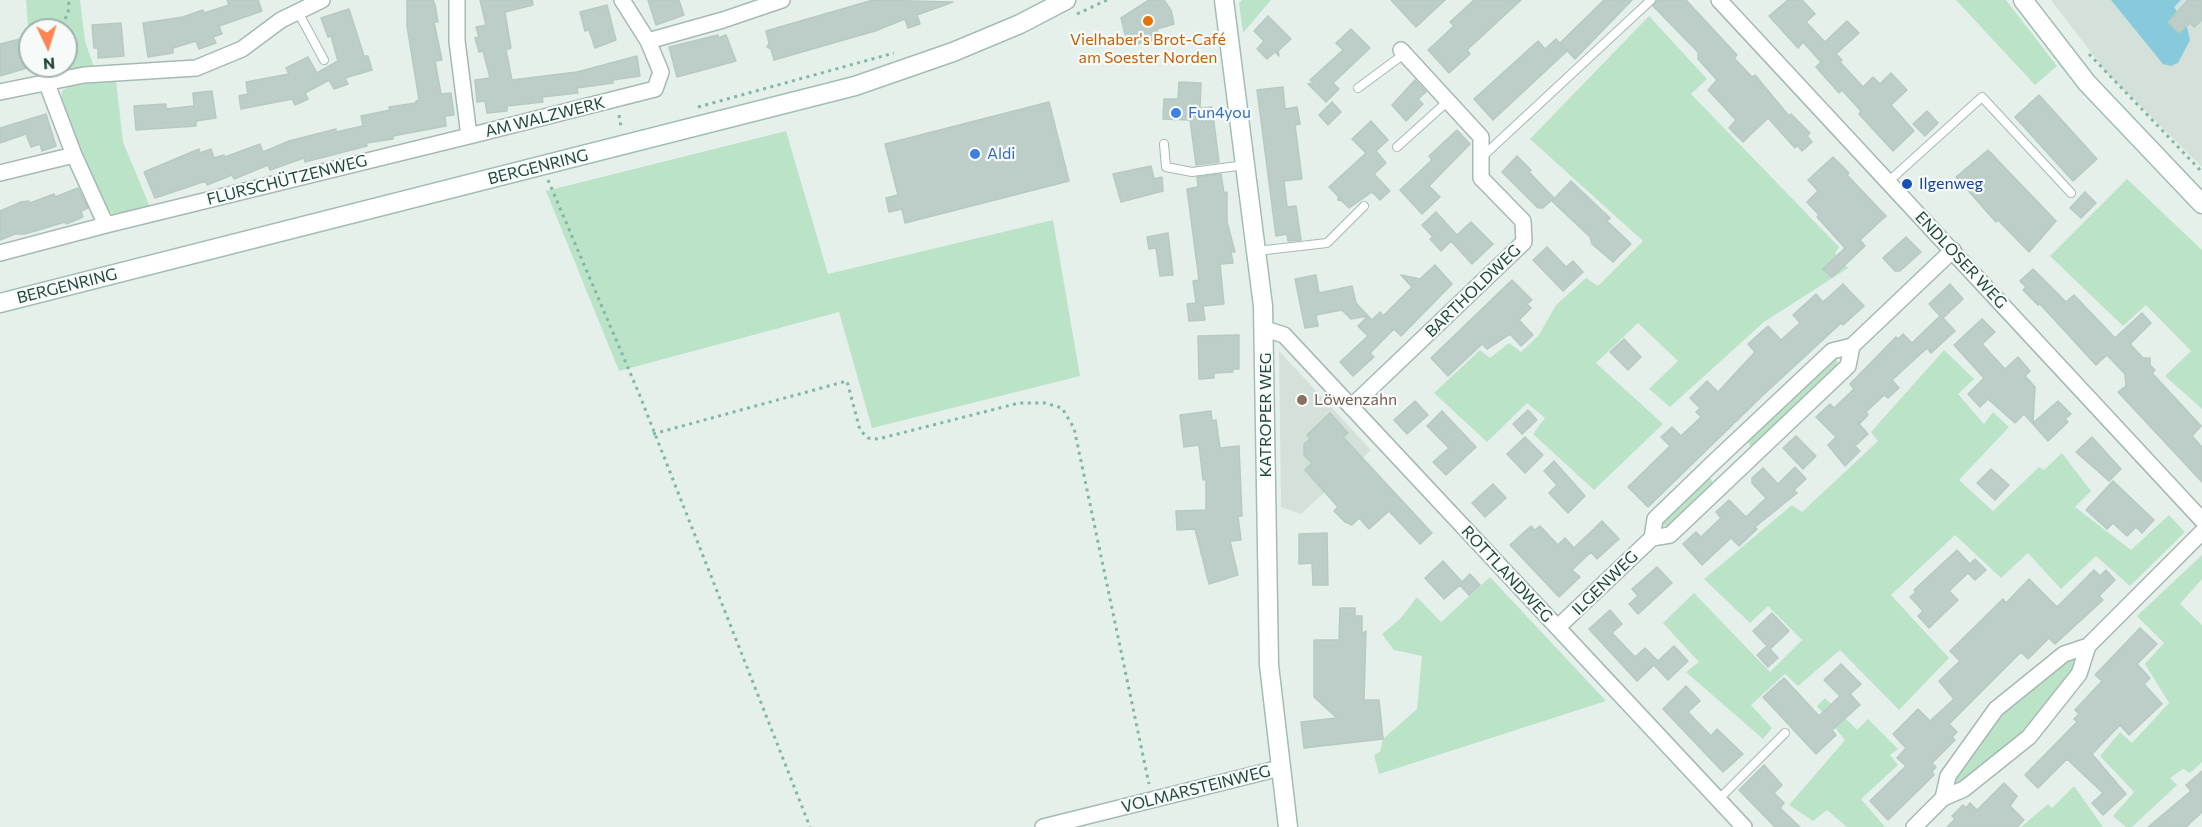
<!DOCTYPE html>
<meta charset="utf-8">
<style>
body{margin:0}
#map{position:relative;width:2202px;height:827px;overflow:hidden;background:#e5f0eb;font-family:Commissioner,sans-serif}
canvas{display:block}
.north{position:absolute;left:18px;top:18px;width:60px;height:60px;box-sizing:border-box;background:#f6fbf9;border:2px solid #a1b2ad;border-radius:50%;rotate:176deg;font-size:16px;font-weight:700;line-height:24px;text-align:center;color:#21453c}
.north::after{content:'';display:block;margin:auto;width:21px;height:27px;background:#ff8453;clip-path:polygon(50% 0,100% 100%,50% 72%,0 100%)}
</style>
<div id="map">
<canvas width="2202" height="827"></canvas>
<div class="north">N</div>
</div>
<script>
const context = document.querySelector('canvas').getContext('2d');
context.lineJoin = 'round';
function paint(path, color) { context.fillStyle = color; context.fill(path, 'evenodd'); }
const toPath = rows => new Path2D(rows.map(r => 'M' + r).join(''));
function strokePath(path, color, width, dash) { context.strokeStyle = color; context.lineWidth = width; context.lineCap = dash ? 'butt' : 'round'; context.setLineDash(dash || []); context.stroke(path); }
function write(font, color, halo, rows, align = 'center') {
  context.font = font + ' Commissioner,sans-serif'; context.lineWidth = 4.5; context.setLineDash([]); context.textBaseline = 'middle'; context.strokeStyle = halo; context.fillStyle = color; for (const [text, x, y, turn = 0] of rows) {
    context.save(); context.translate(x, y); context.rotate((+turn || 0) * Math.PI / 180); context.textAlign = isNaN(turn) ? turn : align; if (halo) context.strokeText(text, 0, 0); context.fillText(text, 0, 0); context.restore();
  }
}
const built = toPath([
 [2051,0,2202,0,2202,167,2107,73],
 [1279,351,1371,450,1301,514,1281,507]
]);
const green = toPath([
 [26,0,80,0,85,41,95,70,38,79,34,66,66,66,66,30,30,30,30,48],
 [1242,0,1271,0,1243,33,1239,3],
 [1956,0,2006,0,2057,66,2035,85],
 [1649,16,1707,79,1691,94,1839,247,1835,253,1848,268,1764,322,1670,407,1649,389,1678,361,1638,323,1596,363,1663,424,1594,490,1533,434,1545,418,1527,403,1487,442,1434,393,1480,350,1490,358,1509,343,1521,352,1539,335,1556,305,1586,278,1598,286,1643,241,1530,139],
 [116,81,123,142,150,207,116,215,107,211,101,203,61,102,62,91,70,85],
 [786,131,828,274,1053,220,1080,376,872,428,839,312,619,371,546,191],
 [2127,179,2202,250,2202,409,2165,376,2191,351,2146,305,2123,326,2050,256],
 [1944,350,1974,379,1958,394,1984,424,1993,412,2009,427,1959,480,1993,511,2039,467,2044,470,2062,453,2091,491,2075,507,2131,550,2169,515,2185,532,2130,586,2096,556,2061,589,2028,553,2001,578,1955,535,1891,595,1949,658,1899,710,1840,650,1798,686,1785,674,1751,705,1772,728,1763,739,1686,672,1699,662,1663,623,1694,593,1770,672,1802,640,1768,606,1750,623,1704,579,1792,505,1802,512,1878,441,1871,432],
 [1836,359,1839,366,1755,447,1751,447,1748,441],
 [1711,479,1714,486,1670,527,1663,525,1664,521,1706,480],
 [2202,555,2202,579,2180,604,2202,625,2202,762,2190,773,2183,769,2170,778,2177,785,2132,827,2126,827,2113,816,2134,792,2100,756,2120,732,2132,743,2169,703,2145,664,2164,643,2137,616],
 [1490,577,1606,701,1379,774,1374,755,1380,752,1383,739,1417,709,1422,656,1394,650,1382,634,1401,618,1417,597,1441,622],
 [2072,655,2077,655,2079,665,2026,734,1964,785,1954,785,1952,783,2008,707],
 [1825,698,1857,730,1868,719,1898,749,1890,755,1898,765,1861,799,1885,827,1847,827,1827,810,1813,821,1789,805,1845,740,1817,706],
 [2074,786,2103,827,2021,827,2048,804,2052,808]
]);
const water = toPath([
 [2111,0,2181,0,2174,7,2187,27,2190,40,2178,63,2171,66,2163,64]
]);
const building = toPath([
 [227,0,258,0,262,11,219,26,222,34,213,37,216,43,199,49,196,41,173,48,173,53,148,57,143,23,183,17,203,10,204,13,229,5,227,0],
 [407,0,433,0,435,5,438,22,434,22,442,60,435,61,441,94,451,93,454,115,445,116,446,126,393,136,393,139,366,143,367,146,305,162,304,158,270,170,268,165,234,179,232,175,207,185,206,181,155,198,144,172,199,149,200,153,211,149,214,158,224,155,225,157,260,144,263,152,289,141,336,129,336,132,363,126,361,116,390,110,389,107,416,103,416,101,419,100,407,26,407,0],
 [480,0,532,0,533,5,505,12,511,48,506,50,512,80,577,72,637,56,640,76,613,80,613,83,577,88,578,93,542,97,543,102,507,106,507,111,487,113,485,101,477,102,475,80,490,78,483,51,479,52,475,38,479,37,476,27,486,25,480,0],
 [648,0,679,0,684,15,656,25,648,0],
 [873,0,953,2,917,15,920,24,908,28,905,19,875,31,774,60,771,49,767,47,769,43,766,31,873,0],
 [1149,0,1164,0,1171,10,1174,24,1157,29,1160,39,1128,46,1121,18,1149,0],
 [1391,0,1445,0,1416,27,1391,0],
 [1474,0,1521,0,1467,50,1470,54,1449,73,1428,50,1454,26,1450,22,1474,0],
 [1604,0,1632,0,1575,59,1560,43,1604,0],
 [1657,0,1686,0,1737,55,1734,58,1752,77,1755,75,1789,116,1791,114,1810,133,1807,136,1812,142,1802,151,1797,145,1795,148,1768,118,1743,142,1729,128,1736,120,1708,90,1717,80,1698,59,1698,52,1653,6,1657,0],
 [1788,0,1802,0,1815,14,1806,22,1825,42,1847,21,1859,33,1836,54,1842,60,1840,62,1863,87,1873,77,1880,84,1891,73,1907,90,1891,105,1914,131,1893,151,1859,114,1861,111,1842,90,1839,93,1816,67,1821,62,1803,42,1798,48,1769,16,1788,0],
 [2188,0,2202,0,2202,20,2194,27,2190,23,2179,33,2168,22,2188,0],
 [607,5,616,40,595,48,589,30,585,31,580,12,607,5],
 [349,9,364,56,368,56,372,70,345,78,348,84,334,89,329,80,305,93,308,99,295,105,292,99,241,109,239,96,248,94,246,82,289,74,286,68,308,57,317,73,338,61,331,36,328,37,321,18,349,9],
 [1268,16,1291,39,1278,51,1279,56,1275,52,1267,59,1257,49,1264,41,1254,31,1268,16],
 [121,23,124,56,98,58,98,48,94,48,92,25,121,23],
 [1351,29,1370,48,1333,83,1339,89,1326,102,1308,84,1313,83,1310,80,1343,50,1336,43,1351,29],
 [718,35,718,38,726,35,736,61,677,77,669,47,718,35],
 [20,39,27,68,0,76,0,44,20,39],
 [1556,39,1567,51,1493,120,1474,99,1538,41,1545,49,1556,39],
 [1415,80,1426,92,1418,99,1423,104,1406,121,1392,105,1415,80],
 [1179,82,1201,83,1200,108,1212,107,1219,162,1196,165,1190,120,1163,119,1164,99,1178,99,1179,82],
 [1283,87,1285,109,1297,107,1300,124,1295,125,1302,179,1284,181,1287,207,1296,206,1301,240,1288,241,1287,234,1276,236,1257,90,1283,87],
 [212,91,216,118,196,121,196,126,136,130,134,106,166,104,166,109,194,106,193,93,212,91],
 [2039,95,2097,159,2073,181,2015,117,2039,95],
 [1049,102,1069,181,905,223,902,209,889,212,886,198,898,195,885,144,1049,102],
 [1332,102,1341,112,1328,125,1319,115,1332,102],
 [1927,111,1938,123,1925,136,1913,124,1927,111],
 [46,114,56,146,42,151,40,144,31,147,26,134,0,143,0,128,46,114],
 [1371,121,1388,140,1376,151,1386,163,1374,174,1390,191,1380,200,1372,192,1349,208,1342,201,1338,200,1338,196,1329,187,1366,153,1352,139,1371,121],
 [1457,130,1470,144,1429,186,1440,197,1422,214,1400,190,1432,160,1429,156,1457,130],
 [1988,150,2056,221,2029,252,1998,220,1996,222,1956,177,1988,150],
 [1517,156,1531,170,1529,172,1554,198,1543,208,1538,208,1502,172,1517,156],
 [1833,157,1849,173,1847,175,1886,216,1860,240,1865,246,1832,277,1823,269,1845,248,1817,217,1819,215,1807,202,1818,191,1808,180,1833,157],
 [1151,166,1154,179,1162,177,1163,191,1121,202,1113,174,1151,166],
 [1221,174,1224,193,1227,192,1227,222,1235,252,1231,252,1233,263,1220,264,1224,304,1203,306,1205,320,1189,321,1187,304,1196,303,1193,281,1199,280,1187,189,1198,187,1197,177,1221,174],
 [1571,181,1610,218,1607,221,1631,244,1613,262,1592,244,1590,237,1552,201,1571,181],
 [78,188,88,208,81,211,83,217,66,224,65,222,25,234,15,234,0,240,0,211,21,202,29,201,30,203,54,194,55,197,78,188],
 [2085,192,2096,203,2081,218,2070,208,2085,192],
 [1436,212,1457,235,1471,222,1493,244,1472,264,1451,241,1441,251,1430,239,1433,237,1422,225,1436,212],
 [1168,233,1173,275,1160,276,1156,248,1149,249,1147,237,1168,233],
 [1906,237,1921,252,1900,271,1895,271,1883,258,1906,237],
 [1547,247,1566,267,1573,261,1583,272,1563,291,1533,260,1547,247],
 [1435,265,1452,284,1401,336,1394,329,1370,353,1374,357,1353,376,1340,362,1368,336,1358,326,1368,316,1351,319,1342,310,1316,315,1318,326,1305,328,1295,279,1316,275,1319,293,1352,286,1356,303,1372,320,1380,312,1383,316,1412,287,1401,275,1420,279,1435,265],
 [2033,269,2066,302,2074,295,2115,338,2142,313,2151,323,2130,344,2143,358,2150,358,2150,365,2155,370,2152,373,2201,426,2192,436,2202,447,2202,482,2118,392,2126,386,2125,374,2107,355,2096,365,2040,304,2038,305,2023,290,2026,287,2020,281,2033,269],
 [1512,280,1532,300,1527,304,1531,308,1519,320,1533,335,1521,346,1510,334,1487,349,1482,344,1448,376,1431,358,1512,280],
 [1843,284,1864,306,1843,325,1841,323,1761,397,1648,507,1628,487,1670,446,1661,437,1672,427,1681,436,1701,417,1696,412,1700,408,1690,398,1707,381,1718,392,1755,352,1748,344,1768,326,1781,340,1800,323,1793,315,1816,294,1823,302,1843,284],
 [1950,284,1963,299,1943,318,1955,331,1931,353,1927,348,1892,380,1899,388,1888,398,1884,395,1866,412,1868,415,1859,424,1868,434,1855,446,1860,451,1845,466,1828,445,1836,437,1816,417,1830,404,1834,408,1854,389,1850,384,1896,337,1898,339,1903,334,1912,343,1940,316,1929,304,1950,284],
 [1982,319,1995,332,1982,344,2005,369,2018,357,2030,371,2025,376,2035,387,2033,423,2058,401,2071,414,2065,419,2068,422,2048,441,2024,414,2015,423,1988,399,1980,407,1968,394,1984,378,1954,345,1982,319],
 [1239,335,1239,369,1232,369,1233,372,1214,373,1214,378,1199,379,1198,336,1239,335],
 [1624,339,1641,357,1628,370,1610,352,1624,339],
 [1415,401,1428,415,1407,434,1394,420,1415,401],
 [1528,410,1537,420,1522,434,1513,424,1528,410],
 [1211,411,1212,421,1216,420,1220,448,1239,446,1242,516,1238,516,1241,540,1230,541,1238,575,1209,584,1195,529,1177,530,1176,511,1206,510,1206,479,1203,480,1199,445,1184,447,1180,415,1211,411],
 [1442,411,1476,447,1446,475,1433,462,1449,448,1427,426,1442,411],
 [1330,413,1348,433,1343,437,1432,533,1420,544,1389,511,1369,529,1359,518,1352,525,1345,522,1334,511,1338,507,1305,470,1312,463,1304,455,1304,444,1310,439,1307,435,1330,413],
 [1796,436,1816,456,1803,469,1783,448,1796,436],
 [1525,437,1543,455,1525,473,1507,454,1525,437],
 [2092,437,2121,469,2109,481,2076,452,2092,437],
 [1554,461,1585,496,1568,513,1549,493,1557,485,1544,471,1554,461],
 [1795,467,1806,479,1794,490,1797,493,1755,527,1757,529,1739,546,1731,538,1702,565,1683,544,1696,532,1701,537,1721,518,1716,512,1729,500,1746,517,1766,498,1752,483,1752,478,1763,468,1778,484,1795,467],
 [1991,469,2009,485,1995,500,1977,483,1991,469],
 [2113,481,2154,520,2142,533,2136,527,2127,536,2113,523,2107,529,2086,510,2113,481],
 [1493,484,1506,498,1485,517,1472,503,1493,484],
 [1602,521,1619,539,1597,559,1591,552,1572,570,1580,577,1559,597,1510,545,1531,526,1535,530,1540,526,1558,545,1565,538,1574,548,1602,521],
 [1327,533,1328,585,1313,585,1312,563,1299,564,1299,534,1327,533],
 [1957,550,1970,564,1975,559,1986,570,1975,580,1968,573,1949,591,1958,600,1929,628,1918,616,1923,611,1910,597,1916,592,1914,590,1957,550],
 [1443,561,1462,582,1470,574,1480,585,1469,595,1460,585,1444,599,1425,578,1443,561],
 [1657,567,1672,583,1638,614,1629,604,1638,596,1632,589,1657,567],
 [2094,570,2100,576,2106,570,2115,580,2099,596,2103,600,2055,644,2049,638,2028,659,2021,652,1949,724,1957,732,1952,737,1955,740,1932,763,1936,767,1932,772,1934,775,1888,820,1870,801,1906,766,1897,758,1906,748,1893,734,1918,709,1930,721,1954,699,1939,681,1960,661,1950,651,2003,599,2006,603,2029,579,2057,607,2094,570],
 [1340,608,1355,608,1355,616,1362,616,1362,634,1366,631,1364,700,1379,700,1383,739,1304,748,1301,722,1337,718,1314,697,1314,640,1339,640,1340,608],
 [1610,610,1622,624,1612,633,1635,657,1645,648,1658,661,1674,646,1688,661,1668,680,1654,665,1637,681,1589,629,1610,610],
 [1772,613,1789,631,1770,649,1778,658,1768,667,1757,655,1767,646,1753,631,1772,613],
 [2140,628,2157,644,2137,664,2150,678,2144,684,2162,704,2129,735,2120,725,2092,754,2126,794,2103,815,2092,803,2103,793,2067,759,2038,788,2025,775,2077,722,2074,719,2079,714,2075,710,2102,681,2095,675,2140,628],
 [1841,664,1861,684,1850,694,1860,705,1832,730,1836,735,1816,754,1763,697,1784,678,1819,716,1840,696,1824,680,1841,664],
 [1686,686,1700,701,1688,712,1711,736,1717,729,1743,754,1723,772,1663,709,1686,686],
 [1764,765,1782,785,1774,793,1784,803,1780,808,1800,827,1775,827,1739,790,1764,765],
 [2202,771,2202,812,2186,827,2148,827,2191,791,2186,785,2202,771],
 [2004,783,2017,796,2010,806,2024,820,2017,827,1947,827,1955,819,1952,816,1963,805,1966,808,1970,803,1977,810,2004,783]
]);
const path = toPath([
 [1077,14,1107,0],
 [55,30,68,15,69,0],
 [2089,54,2202,172],
 [698,107,894,53],
 [619,115,621,127],
 [548,180,640,396,810,827],
 [653,434,847,381,860,430,868,438,878,439,1019,403,1045,403,1062,408,1074,428,1149,784]
]);
const lane = toPath([
 [298,12,324,60],
 [1358,88,1404,54],
 [1164,144,1166,167,1192,172,1245,165],
 [1397,147,1448,101],
 [1483,156,1651,0],
 [1889,181,1982,97,2071,193],
 [1257,251,1327,243,1364,206],
 [1718,800,1785,733]
]);
const street = toPath([
 [457,0,457,41,469,136,655,89,661,72,648,41,622,0],
 [1719,0,2202,520],
 [648,41,723,20,782,0],
 [47,84,74,155,106,225,469,136],
 [0,92,84,75,196,68,242,49,281,20,322,0],
 [0,173,74,155],
 [0,253,106,225],
 [1265,329,1284,335,1744,827],
 [1351,407,1524,242,1523,221,1481,178,1481,137,1401,50],
 [1652,538,1655,519,1712,464,1832,351,1852,346,1953,250],
 [1558,627,1652,538,1670,535,1848,366,1852,346],
 [1943,798,1948,776,1996,709,2064,654,2088,646],
 [1043,827,1280,768],
 [1914,827,1943,798,1964,789,2029,737,2079,674,2088,646,2202,532]
]);
const secondary = toPath([
 [1224,0,1263,306,1269,665,1288,827],
 [2023,0,2087,83,2202,204],
 [0,303,855,86,953,52,1020,24,1066,0]
]);
const markers = [
 [1148,21,6,"#e8710a"],
 [1176,113,6,"#3f7fe0"],
 [975,154,6,"#3f7fe0"],
 [1907,184,6,"#1a4fb4"],
 [1302,400,6,"#8d6e63"]
];
const foodNames = [
 ["Vielhaber's Brot-Café",1148,40],
 ["am Soester Norden",1148,58]
];
const shopNames = [
 ["Fun4you",1188,113],
 ["Aldi",987,154]
];
const streetNames = [
 ["AM WALZWERK",545,117,-14],
 ["BERGENRING",538,167,-14],
 ["FLURSCHÜTZENWEG",287,180,-14],
 ["ENDLOSER WEG",1961,260,47],
 ["BERGENRING",67,286,-14],
 ["BARTHOLDWEG",1473,291,-44],
 ["KATROPER WEG",1266,415,-90],
 ["ROTTLANDWEG",1507,574,47],
 ["ILGENWEG",1605,583,-44],
 ["VOLMARSTEINWEG",1196,789,-14]
];
const transitNames = [
 ["Ilgenweg",1919,184]
];
const educationNames = [
 ["Löwenzahn",1314,400]
];
paint(built, '#d3e1da');
paint(green, '#bbe3c8');
paint(water, '#87cadb');
paint(building, '#bccec7');
strokePath(building, '#b6cac3', 1.5);
strokePath(lane, '#a6b9b3', 10);
strokePath(street, '#a6b9b3', 18);
strokePath(secondary, '#a1bdb4', 21);
strokePath(path, '#81b7a8', 3, [3, 4.5]);
strokePath(lane, '#fff', 8);
strokePath(street, '#fff', 15);
strokePath(secondary, '#fff', 18);
for (const [x, y, r, color] of markers) { const dot = new Path2D(); dot.arc(x, y, r, 0, 2 * Math.PI); context.fillStyle = color; context.fill(dot); strokePath(dot, '#f6fbf9', 2); }
write('16px', '#c56008', '#f6fbf9', foodNames);
write('16px', '#366cbe', '#f6fbf9', shopNames, 'left');
write('16px', '#21453c', '#f6fbf9', streetNames);
write('16px', '#164399', '#f6fbf9', transitNames, 'left');
write('16px', '#785e54', '#f6fbf9', educationNames, 'left');
</script>
